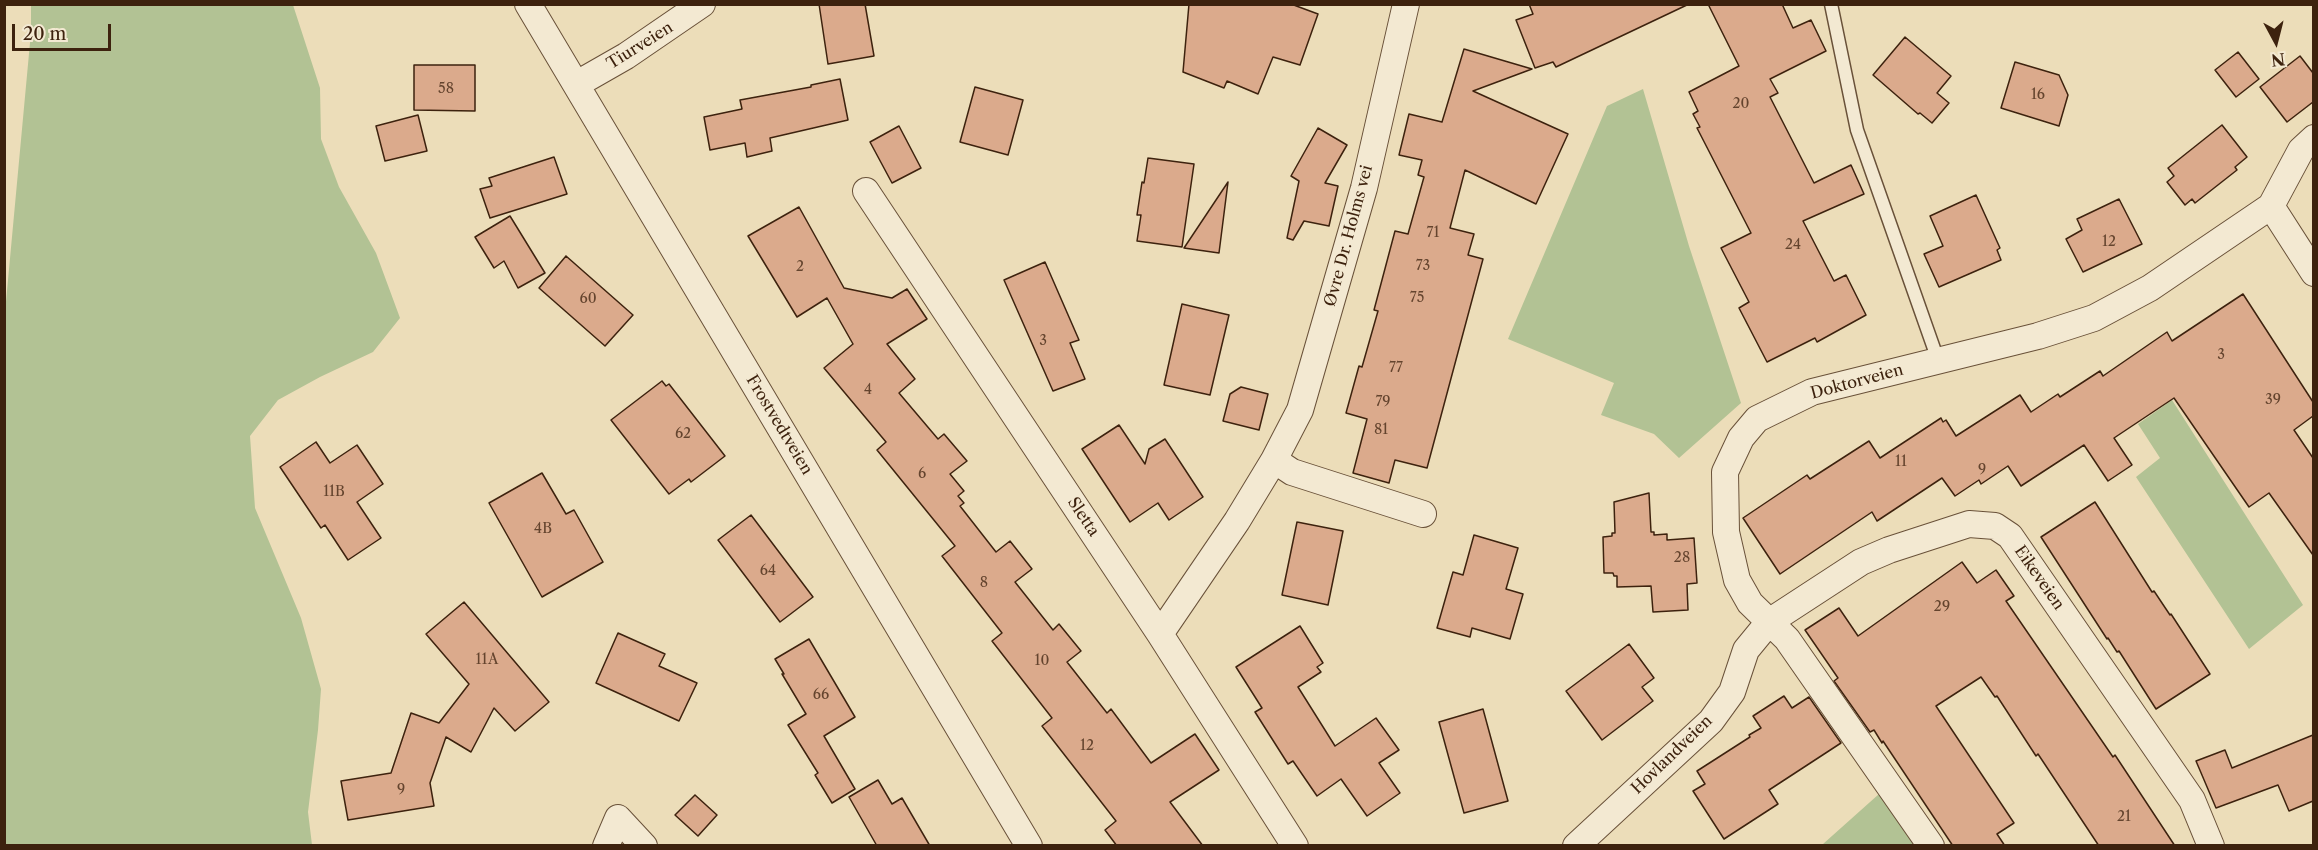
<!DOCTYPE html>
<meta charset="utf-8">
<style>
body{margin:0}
#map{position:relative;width:2318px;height:850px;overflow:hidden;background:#ecddb9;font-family:"Libre Caslon Text",serif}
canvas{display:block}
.frame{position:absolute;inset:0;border:6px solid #3d220e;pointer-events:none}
.north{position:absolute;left:2246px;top:12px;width:60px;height:60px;-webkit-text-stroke:4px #f3e9d2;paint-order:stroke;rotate:173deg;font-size:16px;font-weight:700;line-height:24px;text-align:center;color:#3d220e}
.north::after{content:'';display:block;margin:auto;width:21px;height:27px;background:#3d220e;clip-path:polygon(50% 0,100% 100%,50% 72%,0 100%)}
.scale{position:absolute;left:12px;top:24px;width:99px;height:27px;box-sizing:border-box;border:3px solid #3d220e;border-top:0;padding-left:8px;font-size:18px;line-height:21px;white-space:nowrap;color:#3d220e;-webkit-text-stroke:4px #f3e9d2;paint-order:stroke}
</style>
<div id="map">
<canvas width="2318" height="850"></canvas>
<div class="frame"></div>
<div class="north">N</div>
<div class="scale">20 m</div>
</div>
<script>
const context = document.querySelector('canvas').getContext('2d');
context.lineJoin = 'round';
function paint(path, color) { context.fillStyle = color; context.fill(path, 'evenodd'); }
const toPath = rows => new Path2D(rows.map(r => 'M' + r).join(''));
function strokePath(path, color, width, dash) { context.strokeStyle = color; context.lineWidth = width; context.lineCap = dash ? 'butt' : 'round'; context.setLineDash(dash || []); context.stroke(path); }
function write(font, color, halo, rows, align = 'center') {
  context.font = font + ' "Libre Caslon Text",serif'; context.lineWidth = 4.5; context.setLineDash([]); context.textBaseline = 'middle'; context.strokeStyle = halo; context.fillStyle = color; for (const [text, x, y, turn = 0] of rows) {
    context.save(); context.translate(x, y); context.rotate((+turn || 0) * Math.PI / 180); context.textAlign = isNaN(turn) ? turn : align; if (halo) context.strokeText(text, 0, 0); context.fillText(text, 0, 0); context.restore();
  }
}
const green = toPath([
 [31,5,293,5,320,88,321,139,339,187,376,253,400,318,373,352,320,377,278,400,250,436,255,508,301,618,321,689,318,730,308,812,312,845,5,845,4,323,31,32],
 [1643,89,1689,246,1741,403,1679,458,1654,434,1601,415,1614,383,1508,339,1607,106],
 [2172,400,2303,605,2249,649,2136,477,2160,458,2138,424],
 [1879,794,1914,845,1822,845,1823,844]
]);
const building = toPath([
 [819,4,865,4,874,56,828,64,819,4],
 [1189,4,1291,4,1318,14,1300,65,1273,57,1258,94,1227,81,1224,88,1183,72,1189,4],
 [1529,4,1689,4,1556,67,1553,62,1535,68,1516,20,1533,14,1529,4],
 [1708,4,1782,4,1793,28,1811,20,1826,51,1770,79,1778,93,1770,97,1814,183,1851,165,1864,194,1803,221,1834,281,1846,275,1866,315,1817,342,1815,338,1767,362,1739,308,1749,302,1721,248,1751,233,1697,128,1700,127,1693,114,1698,111,1689,92,1739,66,1708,4],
 [1905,37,1951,76,1937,93,1949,103,1932,123,1920,113,1918,114,1873,75,1905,37],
 [1464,49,1532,69,1473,91,1568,134,1536,204,1465,170,1450,228,1474,234,1468,255,1483,259,1427,468,1395,460,1389,483,1353,473,1367,419,1346,413,1359,366,1362,367,1378,311,1374,310,1395,231,1408,234,1424,177,1418,175,1422,160,1399,155,1409,114,1442,122,1464,49],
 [2238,52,2259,79,2236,97,2215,70,2238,52],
 [2300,56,2313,73,2313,102,2287,122,2260,87,2300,56],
 [2015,62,2059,75,2068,95,2059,126,2001,108,2015,62],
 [414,65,475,65,475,111,414,110,414,65],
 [840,79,848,120,770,138,772,151,747,157,745,143,710,150,704,117,742,109,740,100,811,87,811,85,840,79],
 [975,87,1023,100,1008,155,960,142,975,87],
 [418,115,427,151,385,161,376,126,418,115],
 [2222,125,2247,157,2235,167,2237,170,2195,203,2192,199,2185,205,2167,182,2174,176,2168,168,2222,125],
 [899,126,921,168,892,183,870,142,899,126],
 [1318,128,1347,145,1325,183,1338,186,1329,226,1304,221,1293,240,1287,238,1299,181,1291,176,1318,128],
 [554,157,567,194,490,218,480,189,492,186,489,178,554,157],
 [1148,158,1194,164,1182,247,1137,241,1141,215,1137,215,1142,182,1144,183,1148,158],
 [1228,182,1219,253,1184,248,1228,182],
 [1976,195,2000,248,1997,250,2001,260,1939,287,1924,254,1943,246,1930,216,1976,195],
 [2119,199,2142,244,2083,272,2066,239,2082,230,2077,219,2119,199],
 [799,207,844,288,892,298,907,289,927,319,887,344,915,379,899,393,938,439,944,434,967,461,950,474,964,491,958,496,964,503,960,506,996,552,1010,541,1032,569,1015,582,1053,630,1059,624,1081,651,1067,662,1107,713,1111,709,1151,763,1195,734,1219,770,1170,802,1203,846,1117,846,1105,830,1116,821,1042,726,1052,718,992,641,1002,633,942,556,955,546,877,450,886,442,824,368,853,344,827,298,797,317,748,236,799,207],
 [510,216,545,273,518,288,504,261,494,268,475,237,510,216],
 [566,256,633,315,605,346,539,288,566,256],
 [1045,262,1079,340,1070,343,1085,379,1053,391,1004,280,1045,262],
 [2243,294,2313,402,2313,416,2294,430,2313,458,2313,555,2269,493,2249,507,2174,398,2114,438,2132,465,2108,481,2084,445,2021,486,2008,466,1981,484,1979,480,1955,496,1942,478,1877,521,1872,512,1780,574,1743,518,1807,475,1810,479,1869,441,1880,458,1941,418,1943,422,1946,420,1956,436,2020,395,2031,412,2058,394,2060,397,2100,371,2103,376,2167,332,2172,341,2243,294],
 [1182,304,1229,315,1210,395,1164,385,1182,304],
 [662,381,666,386,669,384,725,456,691,482,689,479,669,494,611,420,662,381],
 [1241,387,1268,394,1259,430,1223,421,1230,394,1241,387],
 [1119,425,1145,464,1149,449,1165,439,1203,497,1169,520,1158,503,1130,522,1082,449,1119,425],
 [316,442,330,463,357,445,383,484,357,502,381,538,348,560,325,525,321,528,280,467,316,442],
 [542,473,566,514,574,510,603,562,542,597,489,503,542,473],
 [1649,493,1651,532,1654,532,1654,535,1667,534,1667,540,1694,538,1697,583,1687,584,1688,610,1653,612,1651,586,1617,587,1617,576,1614,576,1613,573,1604,573,1603,537,1612,536,1612,533,1615,533,1614,502,1649,493],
 [2095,502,2152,592,2154,591,2170,615,2171,614,2210,674,2156,709,2119,651,2117,652,2108,638,2107,639,2041,537,2095,502],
 [751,515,813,597,780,622,718,540,751,515],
 [1297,522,1343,531,1328,605,1282,595,1297,522],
 [1474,535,1518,548,1506,589,1523,594,1510,639,1472,628,1470,637,1437,628,1453,572,1463,575,1474,535],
 [1962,562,1977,583,1996,570,2014,596,2006,601,2113,757,2115,755,2175,846,2099,846,2038,754,2036,756,1997,696,1995,697,1981,677,1936,706,2014,823,1997,834,2005,846,1953,846,1883,741,1882,743,1874,730,1870,732,1834,681,1838,678,1805,630,1839,608,1858,636,1962,562],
 [464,602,549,702,515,731,494,708,471,752,446,737,430,783,434,806,348,820,341,781,391,773,411,713,439,723,469,684,426,634,464,602],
 [1300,626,1323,663,1317,667,1321,672,1298,687,1335,746,1376,718,1399,750,1379,763,1400,793,1367,816,1341,779,1317,796,1293,761,1288,764,1255,712,1262,708,1236,667,1300,626],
 [618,633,665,654,659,666,697,683,679,721,596,683,618,633],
 [809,639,855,717,824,736,855,789,832,803,815,775,818,773,788,725,806,714,782,674,784,674,775,659,809,639],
 [1629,644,1654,678,1642,687,1653,701,1602,740,1566,691,1629,644],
 [1784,696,1792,708,1809,697,1841,743,1769,790,1778,804,1724,839,1693,791,1705,784,1697,771,1750,737,1749,735,1761,728,1753,716,1784,696],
 [1483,709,1508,801,1464,813,1439,722,1483,709],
 [2313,735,2313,801,2289,811,2278,785,2216,808,2196,761,2225,750,2232,768,2313,735],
 [878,780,892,804,902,798,930,846,877,846,849,797,878,780],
 [695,795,717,815,698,836,675,815,695,795]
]);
const lane = toPath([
 [1831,4,1857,130,1938,360]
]);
const street = toPath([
 [528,4,1029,846],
 [577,84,626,56,702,4],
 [866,191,1160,634,1295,846],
 [2271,206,2314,273],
 [1274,460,1292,472,1423,514],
 [1160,634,1237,521,1274,460,1300,410,1364,188,1406,4],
 [606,846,618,818,644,846],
 [1576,846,1711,721,1732,692,1746,650,1769,622,1861,562,1889,550,1969,524,1995,526,2010,536,2192,800,2211,846],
 [1931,846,1787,639,1750,603,1737,580,1726,532,1725,472,1741,438,1757,419,1812,392,2038,336,2094,318,2150,288,2271,206,2301,150,2314,138]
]);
const numberNames = [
 ["58",446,89],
 ["16",2038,95],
 ["20",1741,104],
 ["71",1433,233],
 ["12",2109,242],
 ["24",1793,245],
 ["73",1423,266],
 ["2",800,267],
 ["75",1417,298],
 ["60",588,299],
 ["3",1043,341],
 ["3",2221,355],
 ["77",1396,368],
 ["4",868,390],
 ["39",2273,400],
 ["79",1383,402],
 ["81",1381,430],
 ["62",683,434],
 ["11",1901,462],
 ["9",1982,470],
 ["6",922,474],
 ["11B",334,492],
 ["4B",543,529],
 ["28",1682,558],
 ["64",768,571],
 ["8",984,583],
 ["29",1942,607],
 ["11A",487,660],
 ["10",1042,661],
 ["66",821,695],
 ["12",1087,746],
 ["9",401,790],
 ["21",2124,817]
];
const streetNames = [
 ["Tiurveien",640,46,-32],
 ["Øvre Dr. Holms vei",1349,236,-75],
 ["Doktorveien",1857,382,-15],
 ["Frostvedtveien",779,425,59],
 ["Sletta",1083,517,56],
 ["Eikeveien",2039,578,55],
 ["Hovlandveien",1672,755,-44]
];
paint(green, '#b2c294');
paint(building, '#dbaa8c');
strokePath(building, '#3d220e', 1.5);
strokePath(lane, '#695139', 15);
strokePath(street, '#695139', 28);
strokePath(lane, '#f3e9d2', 12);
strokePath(street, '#f3e9d2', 26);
write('14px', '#64442e', null, numberNames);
write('16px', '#3d220e', '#f3e9d2', streetNames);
</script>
